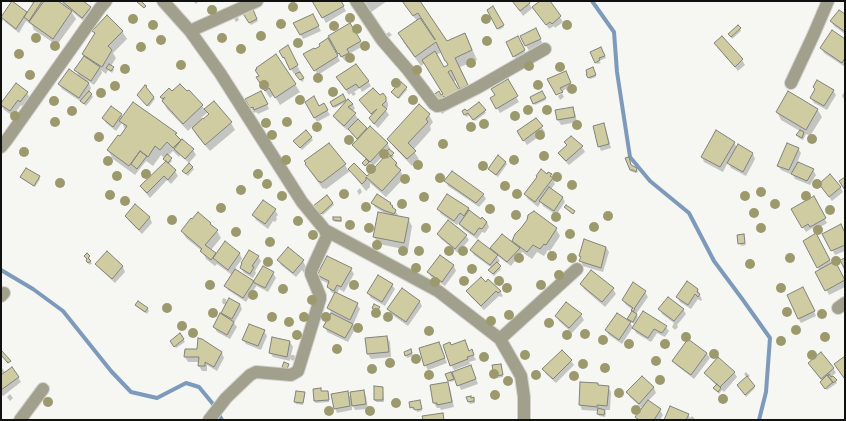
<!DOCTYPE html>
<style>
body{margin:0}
#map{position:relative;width:846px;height:421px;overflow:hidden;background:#f6f6f2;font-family:Figtree,sans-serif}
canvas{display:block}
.frame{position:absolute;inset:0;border:2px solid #11110f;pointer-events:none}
</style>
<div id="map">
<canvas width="846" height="421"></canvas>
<div class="frame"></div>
</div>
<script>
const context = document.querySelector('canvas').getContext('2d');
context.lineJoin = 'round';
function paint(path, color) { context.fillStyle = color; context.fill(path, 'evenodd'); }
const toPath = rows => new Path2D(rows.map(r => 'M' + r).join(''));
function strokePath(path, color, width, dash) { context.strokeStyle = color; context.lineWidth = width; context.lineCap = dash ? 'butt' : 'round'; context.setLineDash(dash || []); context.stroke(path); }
const shadow = toPath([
 [29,1,42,1,43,4,45,1,57,1,64,6,61,1,82,1,90,8,93,13,85,22,71,11,76,19,57,45,34,30,32,25,26,21,19,33,5,22,4,19,1,23,1,16,2,18,13,2,27,14,34,4],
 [193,1,199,1,196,4],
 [314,1,340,1,346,11,326,23],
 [358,1,387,1,367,15],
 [402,1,419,1,446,42,465,34,470,44,477,60,460,67,473,95,466,98,456,80,453,82,464,100,452,107,450,105,448,107,449,109,442,114,437,107,441,96,444,95,425,63,421,66,404,43,399,33,417,21],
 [425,22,436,40,435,41,422,23],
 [442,52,449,65,444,69,436,55],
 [513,1,527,1,532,8,542,1,549,1,563,22,555,28,554,26,549,29,534,7,523,16],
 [251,8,258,21,251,25,244,12],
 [493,8,504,27,499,30,489,10],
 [237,15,239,20,236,22,233,17],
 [845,16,845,34,834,26,831,21],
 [315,20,321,31,303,39,295,24],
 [350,25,363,46,349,54,351,58,345,61,332,44,331,44,340,61,318,75,305,55,315,51,322,46,321,44],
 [740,29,741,31,732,39,731,37],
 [93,31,122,31,127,39,113,53,116,58,111,66,114,70,112,73,108,70,106,74,101,70,102,73,94,85,88,81,91,88,89,92,93,97,86,106,83,103,62,89,59,84,79,77,76,70,86,60,83,54,95,34],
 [389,32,392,35,386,39,384,35],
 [538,35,543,44,529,51,521,36],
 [845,40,845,67,824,53,821,48],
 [520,42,527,56,517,61,514,56],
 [715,43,742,60,745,65,738,71,718,48],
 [601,48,606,58,599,61,601,63,597,64,595,62],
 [280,51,290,51,300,71,299,72,304,80,302,82,296,73,294,74],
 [276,55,300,92,280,105,274,95,270,98,261,85,260,76],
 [594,70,596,77,590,79,587,75],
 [566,73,573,88,567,91,566,89,557,94],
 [368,81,371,86,362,92,360,88,354,92,356,94,353,96,351,93,349,95,340,82],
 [507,81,519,102,500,113,491,98,496,95],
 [406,88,407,90,399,99,393,94],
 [833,90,836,95,827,110,814,103,811,98],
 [845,90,845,101,842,96],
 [189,91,202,106,205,110,214,102,231,123,235,130,210,151,197,136,192,127,188,131,167,109,161,97,172,93,187,93],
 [208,112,209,115,203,120,201,118],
 [541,92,546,100,535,105,531,98],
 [27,93,30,98,23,107,21,105,13,116,4,110,1,105],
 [562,93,564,97,560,100,558,96],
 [138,95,153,97,155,99,149,107],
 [343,96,346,102,335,108,332,102],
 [380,96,385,97,388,103,388,107,385,109,389,115,378,128,373,123,373,116,363,105,360,100],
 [264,97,269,109,258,114,256,112,254,113,247,100],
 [349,101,353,104,355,109,352,111,355,114,358,119,357,120,368,130,387,143,390,148,388,150,394,156,391,159,397,164,404,178,386,197,370,183,370,187,366,191,350,171,326,189,324,188,323,189,310,171,306,164,345,165,348,170,354,164,367,178,385,158,387,160,390,156,387,152,373,166,371,163,367,167,364,165,366,159,356,150,354,145,358,140,352,134,349,129,347,130,337,121,334,116],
 [306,102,319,107,324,105,330,115,317,122],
 [479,103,486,113,475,121,470,115,466,117,463,111,467,113],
 [573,108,575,113,577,122,561,125,558,120,556,111],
 [817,109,822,117,810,136,806,134,803,140,799,138,797,135,800,131,781,120,777,112],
 [121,115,123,118,176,134,181,142,193,150,196,155,189,163,180,155,179,157,173,151,168,156,172,161,168,165,175,171,178,176,171,184,167,180,150,198,144,191,141,187,167,162,165,159,161,155,153,166,146,161,135,175,113,159,108,150,120,138,125,129,122,123,116,131,106,123,103,118],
 [429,115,433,122,430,126,431,130,413,150,419,159,412,166,393,146,389,139],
 [536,119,545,132,527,145,521,136],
 [603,124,606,129,611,148,601,151,599,146],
 [306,131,313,140,302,150,296,143],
 [571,137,582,147,585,152,569,165,562,158,559,154,567,146,565,142],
 [734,142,737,148,738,146,753,154,755,159,746,176,731,168,728,162,723,172,704,162,702,157],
 [798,148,801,153,797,163,813,170,816,175,810,185,795,179,793,175,781,170,778,166],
 [630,160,631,166,636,169,638,171,637,173,632,172,630,170],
 [505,162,507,164,498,177,490,171,489,169],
 [192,167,194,169,188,176,185,173],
 [551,175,555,184,551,189,563,198,565,202,556,215,543,206,541,202,538,207,528,199,525,194],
 [21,177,39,177,40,179,35,187,22,179],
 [446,181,483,194,486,199,479,207,448,186],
 [820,185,840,187,843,192,832,201],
 [360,188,362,192,359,195,357,191],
 [448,195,468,209,470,212,481,220,487,222,489,227,485,233,482,232,477,239,463,229,459,223,457,225,441,214,438,209],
 [813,197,827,223,814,231,812,228,806,232,792,210],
 [263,201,275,210,278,215,276,217,277,219,275,222,273,221,268,229,256,220,253,215],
 [333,203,334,205,323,215,316,208],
 [373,203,390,203,398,215,397,217,408,219,412,226,408,250,379,244,374,237,387,215,375,207],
 [135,205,150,218,152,223,142,234,129,221,126,216],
 [341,218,342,222,335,222,334,220],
 [210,224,217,231,221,238,211,250,216,255,225,243,240,254,242,259,234,270,254,283,263,267,273,273,276,278,268,292,257,286,257,285,246,302,228,290,225,286,232,275,217,264,215,266,206,259,202,251,186,238,182,231],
 [556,229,560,236,550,251,548,250,544,256,537,252,532,259,522,252,511,266,496,255,500,261,497,264,501,269,494,276,490,271,492,268,474,255,471,250,495,255,491,248,516,246,513,241],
 [438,234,466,236,469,240,458,253,441,239],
 [824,234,845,234,845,251,835,255],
 [743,235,746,245,741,246,738,236],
 [819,239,832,264,835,263,845,281,845,287,829,295,817,273,820,271,804,241],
 [606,247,609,252,603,272,583,266,581,261,581,259,580,256],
 [107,252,123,267,125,272,115,283,99,268,96,264],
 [258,256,261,261,255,271,256,273,253,278,244,273,241,268],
 [89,257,90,259,89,260,92,263,90,265,88,263,88,259,86,258],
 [440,257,454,266,456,271,445,286,431,277,428,272],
 [278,260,303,261,307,269,304,273,302,270,296,277,281,265],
 [351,269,354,274,344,292,339,289,337,294,357,304,360,309,353,325,355,329,348,342,327,332,325,327,332,313,328,308,335,294,331,292,328,287,329,284,321,280,318,275],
 [486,283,500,291,503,296,501,297,499,296,484,310,470,296,468,292],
 [687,283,698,290,702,300,701,301,698,299,691,309,680,302,677,297],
 [581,284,613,289,616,294,605,307,584,289],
 [392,285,395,289,385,306,371,298,368,293],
 [402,290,420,302,422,306,408,326,391,314,388,309],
 [645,292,648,297,636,314,638,317,634,324,630,321,628,319,633,310,626,305,623,300],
 [806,293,816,316,801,323,798,318],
 [223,298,226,299,227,303,240,304,242,309,234,323,237,327,230,339,217,332,214,327,224,317,222,313,226,305,223,304,222,302],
 [138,302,148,309,149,311,147,314,137,307,136,305],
 [660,309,683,309,686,314,677,325,678,327,675,330,672,327,674,323,662,314],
 [581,315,584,320,572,333,559,321,556,316],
 [630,323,633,327,622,344,609,335,606,330],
 [666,327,669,331,665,337,657,333,651,342,636,333,634,328],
 [264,331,267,336,261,350,246,344,243,340],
 [387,337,390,342,391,357,371,359,368,354,366,339],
 [183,339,185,342,176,348,171,342],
 [273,339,290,342,293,347,291,355,294,355,295,357,295,361,291,360,290,358,290,361,273,357,270,352],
 [688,340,707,354,710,358,694,379,676,365,673,361],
 [451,346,467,346,469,351,471,351,476,360,469,362,470,364,454,370,451,365],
 [441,348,447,363,428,370,425,365],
 [412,352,413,356,407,358,406,355],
 [222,353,224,358,217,371,207,365,207,371,202,371,199,366,200,362,188,362,185,357],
 [571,361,574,365,556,383,546,374,544,369],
 [501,365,502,367,503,377,496,378,495,376],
 [1,367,6,373,18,377,21,382,3,396,1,394],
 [812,368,833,368,836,373,832,376,837,383,827,390,822,384,822,381],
 [473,371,478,384,461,390,454,373],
 [734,372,737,377,724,392,722,390,719,394,714,388,717,386,708,377,705,373],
 [746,372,750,376,747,378,755,388,746,397,738,386,747,378,744,374],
 [452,375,454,381,450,382,449,380],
 [642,377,654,388,656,393,648,401,660,410,663,415,660,420,638,420,636,417,643,409,630,397,627,392],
 [447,383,450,388,454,407,441,410,440,408,437,408,434,403],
 [581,383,608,387,611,392,610,410,604,410,606,413,605,417,599,416,598,414,598,411,582,410,580,405],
 [375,387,382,388,383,390,384,402,376,402,375,400],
 [320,389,321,391,328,392,329,394,329,402,316,403,314,401,314,390],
 [364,391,366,396,368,409,355,410,352,404,352,410,337,413,335,408,347,392,352,400],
 [304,393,305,395,303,405,296,404,295,402],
 [10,394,13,398,10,401,7,397],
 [468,398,474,398,475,400,475,403,470,404],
 [420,401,422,411,417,412,416,409,413,410,410,403],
 [688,414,690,418,692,416,696,420,665,420]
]);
const stream = toPath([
 [592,1,614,32,617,72,630,157,650,181,689,213,714,261,743,300,770,338,766,392,759,420],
 [1,270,33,289,63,311,111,371,131,392,157,398,186,383,199,387,213,404,222,420]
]);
const building = toPath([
 [12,1,27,12,16,29,1,17,12,1],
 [32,1,42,1,29,21,24,17,34,2,32,1],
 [44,1,58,1,72,11,53,39,29,22,44,1],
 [62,1,83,1,91,7,82,18,62,1],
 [138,1,141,1,146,6,144,8,137,2,138,1],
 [312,1,341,1,344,6,322,18,312,1],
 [402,1,420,1,447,41,465,33,472,50,455,58,468,85,460,89,451,70,448,72,459,90,445,98,444,96,443,97,445,99,436,105,430,97,439,91,441,95,443,94,422,60,435,51,444,67,448,65,446,61,445,61,436,42,415,57,398,33,420,18,435,40,435,39,418,13,413,16,402,1],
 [512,1,529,1,530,3,520,11,512,1],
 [540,1,550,1,561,16,552,24,550,22,546,25,532,7,540,1],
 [493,6,504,25,497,29,487,10,493,6],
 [252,7,257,19,249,23,242,12,252,7],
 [839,10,845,14,845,30,844,31,830,21,839,10],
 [313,14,319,26,300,35,293,23,313,14],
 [107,15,123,31,108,46,112,50,102,67,82,54,95,33,92,31,107,15],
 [350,23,361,41,347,49,349,53,341,57,339,53,338,54,328,36,350,23],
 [738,25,741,28,731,37,728,34,738,25],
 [536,28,541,39,525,46,520,36,536,28],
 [832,30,845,39,845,58,842,63,820,48,832,30],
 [518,36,525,50,513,57,506,42,518,36],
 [722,36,743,59,735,67,714,43,722,36],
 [328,38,338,56,314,71,303,54,314,48,315,49,320,46,319,44,328,38],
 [288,45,298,65,290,70,284,57,283,58,279,51,288,45],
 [601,47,605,56,599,58,600,60,595,63,590,52,601,47],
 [276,54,296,84,275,98,269,88,265,91,256,77,259,76,255,70,257,69,256,68,276,54],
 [84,56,100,67,91,81,74,70,84,56],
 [109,64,114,67,111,71,106,68,109,64],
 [356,64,369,81,359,88,356,84,346,90,336,77,356,64],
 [593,67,596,75,588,78,586,74,587,74,586,70,593,67],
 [69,69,89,83,79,98,58,84,69,69],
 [566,71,571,83,560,88,563,92,556,95,547,79,566,71],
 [300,72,304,78,300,80,295,74,300,72],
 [508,79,518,96,496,109,490,98,495,95,491,89,508,79],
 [817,80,834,90,824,106,810,98,815,89,813,87,817,80],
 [401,82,407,87,398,98,391,92,401,82],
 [16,83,28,92,20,102,18,100,10,111,1,105,1,103,16,83],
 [180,84,187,91,189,90,203,105,183,124,162,101,165,97,163,99,160,97,169,88,172,91,180,84],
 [145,85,147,86,146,87,154,97,147,106,137,95,145,85],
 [373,88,380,95,383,93,386,97,386,101,382,105,387,109,374,124,369,118,377,109,371,114,359,100,373,88],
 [89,91,92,94,84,104,80,101,89,91],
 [261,91,268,104,254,110,253,107,250,108,245,99,261,91],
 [542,91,546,98,533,104,530,97,542,91],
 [788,91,818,109,806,130,776,112,788,91],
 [343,94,346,100,333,107,330,102,343,94],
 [314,96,319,106,324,103,328,110,314,118,305,102,314,96],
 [348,99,353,104,348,107,356,113,344,126,333,116,348,99],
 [214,101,232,122,205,145,192,128,203,118,203,119,209,114,204,109,214,101],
 [133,102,177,133,175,134,181,140,173,148,167,142,160,150,155,146,148,157,140,151,129,166,107,150,118,135,120,136,127,126,119,121,133,102],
 [479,102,486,110,473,120,468,113,464,115,462,111,465,109,467,111,479,102],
 [419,104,430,114,426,119,428,122,408,143,416,151,407,159,387,139,419,104],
 [111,106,122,114,113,127,102,118,111,106],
 [573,107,575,117,557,120,555,110,573,107],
 [536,118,543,126,523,141,517,131,536,118],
 [358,119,367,128,357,139,348,129,358,119],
 [604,123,609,144,598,147,593,126,604,123],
 [370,126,388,143,370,162,352,145,370,126],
 [306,130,312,137,300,148,293,141,306,130],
 [716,130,735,142,720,167,701,157,716,130],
 [800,130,804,132,802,138,796,135,800,130],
 [571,136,583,146,566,161,558,153,567,145,564,142,571,136],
 [182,139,194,149,185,159,174,149,182,139],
 [329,143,346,164,321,183,320,181,319,182,305,164,306,163,304,161,329,143],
 [787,143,799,148,789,170,777,166,787,143],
 [738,144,753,153,743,172,727,163,738,144],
 [389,149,394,153,391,156,386,152,389,149],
 [140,151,147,156,137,169,131,164,140,151],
 [167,154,172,158,168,163,163,159,167,154],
 [498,155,506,162,496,175,488,169,498,155],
 [385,156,387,158,390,156,397,163,395,165,401,170,382,191,366,177,366,180,362,184,348,169,354,163,367,176,385,156],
 [629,157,631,165,637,168,636,172,633,170,630,170,625,158,629,157],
 [366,159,369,162,365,166,362,163,366,159],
 [166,161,176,170,168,180,164,176,147,193,140,186,166,161],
 [798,162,814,169,807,181,791,174,798,162],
 [189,163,193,167,186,174,182,171,189,163],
 [26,168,40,176,34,186,20,177,26,168],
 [541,169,547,174,548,172,552,174,550,176,553,178,535,202,524,194,537,177,536,176,541,169],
 [452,171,484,194,476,203,444,181,452,171],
 [830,174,841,187,829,197,819,184,830,174],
 [845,177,845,190,839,181,845,177],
 [549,187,563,197,554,211,539,201,549,187],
 [377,194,391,203,390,204,393,206,392,207,396,210,394,214,386,211,385,211,371,203,377,194],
 [447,194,469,208,464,216,460,213,454,221,437,209,447,194],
 [327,195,333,203,321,214,313,206,327,195],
 [814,196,826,218,810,227,808,224,802,228,791,209,814,196],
 [263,200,276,209,265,224,252,215,263,200],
 [135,204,150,217,139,230,125,216,135,204],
 [566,205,575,211,573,214,564,207,566,205],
 [469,210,481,219,482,217,487,222,482,229,479,228,474,235,459,224,469,210],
 [534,211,557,228,546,245,544,244,540,249,533,245,527,252,512,241,515,234,521,228,527,220,528,215,534,211],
 [198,212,211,223,210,224,218,230,205,245,216,253,211,260,200,251,202,249,181,231,191,218,192,219,198,212],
 [378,212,409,218,404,243,373,237,378,212],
 [333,217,341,217,341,221,333,220,333,217],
 [448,220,467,235,455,249,437,234,448,220],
 [841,224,845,233,845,245,831,251,822,234,841,224],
 [816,233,830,260,817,268,803,241,816,233],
 [502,234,520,248,507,262,490,248,502,234],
 [744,234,745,243,738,244,737,235,744,234],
 [584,239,606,247,601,268,579,261,581,257,579,256,584,239],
 [478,240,498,255,490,265,470,250,478,240],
 [225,241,240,253,228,270,213,258,225,241],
 [288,247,304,260,293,273,277,260,288,247],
 [249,250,259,256,252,266,254,267,250,274,240,268,242,263,241,263,249,250],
 [107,251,123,266,112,279,95,264,107,251],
 [87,253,90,256,88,258,91,261,88,263,86,261,87,259,84,256,87,253],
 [440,255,454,265,442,282,427,272,440,255],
 [327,256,352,268,341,287,337,285,334,291,327,287,329,281,317,275,327,256],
 [845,258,845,270,840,260,845,258],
 [835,261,845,280,825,291,815,272,835,261],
 [497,262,501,266,493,274,488,270,497,262],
 [263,266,274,272,265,288,253,282,263,266],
 [235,269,254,281,243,298,224,286,235,269],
 [591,270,614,288,602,302,580,284,591,270],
 [378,275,393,284,382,302,367,293,378,275],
 [481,277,486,282,488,279,501,291,498,293,496,291,481,306,466,291,481,277],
 [687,281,698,289,697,292,700,294,698,297,695,294,688,305,676,297,687,281],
 [633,282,646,291,634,309,635,309,633,312,631,310,633,308,622,300,633,282],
 [803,287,815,311,798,319,787,295,803,287],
 [402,288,420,301,406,322,387,309,402,288],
 [335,292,358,303,350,320,327,308,335,292],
 [668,297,684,309,674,321,658,309,668,297],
 [229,298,240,304,232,319,221,313,229,298],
 [138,301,148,308,145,312,135,305,138,301],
 [566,302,582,314,569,328,555,316,566,302],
 [374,304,380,307,377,311,372,308,374,304],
 [632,311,637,314,633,322,627,319,632,311],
 [643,311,667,326,662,333,654,329,648,338,632,328,643,311],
 [220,313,234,322,227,335,213,327,220,313],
 [331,313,353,324,345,338,323,327,331,313],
 [617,313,631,322,619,340,605,330,617,313],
 [249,324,265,330,258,346,242,340,249,324],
 [180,333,184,339,174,347,170,341,180,333],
 [387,336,389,352,367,354,365,338,387,336],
 [272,337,290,341,287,357,269,353,272,337],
 [198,338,202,339,222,352,214,367,205,362,205,366,198,366,199,357,184,357,185,349,197,349,198,338],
 [688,339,707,353,691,375,672,361,688,339],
 [465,340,469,351,472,349,474,355,467,357,468,359,450,366,443,345,450,342,451,345,465,340],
 [439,342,445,358,424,366,419,348,439,342],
 [411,349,412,353,405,356,404,352,411,349],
 [1,350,11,361,8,363,1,355,1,350],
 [562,350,572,360,553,379,542,369,562,350],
 [821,352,834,368,821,379,808,363,821,352],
 [845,356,845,377,844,378,834,364,845,356],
 [718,357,735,372,720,387,704,373,718,357],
 [284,362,289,364,287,369,282,367,284,362],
 [501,364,503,375,494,376,492,365,501,364],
 [471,365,476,379,457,386,452,372,471,365],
 [12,367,19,377,1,390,1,375,12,367],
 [451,372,454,379,448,381,445,374,451,372],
 [829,374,831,377,833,376,837,380,833,383,828,376,829,374],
 [827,375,833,382,825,389,820,382,827,375],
 [642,376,654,387,639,404,626,392,642,376],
 [747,376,755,386,745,395,737,385,747,376],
 [448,382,452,402,437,405,437,403,433,403,430,385,448,382],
 [580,382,598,383,598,385,609,386,607,406,597,405,597,407,579,405,580,382],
 [717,384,721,388,718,392,713,388,717,384],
 [374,386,383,387,383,400,374,400,374,386],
 [321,388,321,391,328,391,329,400,314,401,313,389,321,388],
 [364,390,366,404,352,406,350,392,364,390],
 [296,391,305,392,303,403,294,402,296,391],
 [348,391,350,406,334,409,331,394,348,391],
 [471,396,471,398,474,397,474,401,468,402,466,397,471,396],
 [420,400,422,409,415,410,413,407,410,408,409,402,420,400],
 [648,400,661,409,654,420,639,420,635,417,648,400],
 [670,406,689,414,686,420,664,420,670,406],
 [598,408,605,410,604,415,597,414,598,408],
 [443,413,444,420,423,420,422,416,443,413]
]);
const minor = toPath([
 [163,1,190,31,220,73,302,202,325,230,438,291,500,339,521,376,524,397,524,420],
 [356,1,382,40,408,70,434,104,437,106,443,105,477,88,545,49],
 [190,31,257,1],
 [791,83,813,36,828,1],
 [1,147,6,141,100,8,106,1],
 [1,296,4,293],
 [838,308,845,303],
 [500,339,577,269],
 [20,420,43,389],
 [209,420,226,398,250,375,256,372,291,375,298,371,320,299,320,296,311,274,311,271,327,236,325,230]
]);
const trees = [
 [293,7],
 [212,10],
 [350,18],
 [133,19],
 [486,19],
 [281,24],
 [153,25],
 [567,25],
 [334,26],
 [357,29],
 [261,36],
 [36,38],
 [222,38],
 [161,40],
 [487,41],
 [298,43],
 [55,46],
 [365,46],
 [141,47],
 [241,49],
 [19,54],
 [350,58],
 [471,63],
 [181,65],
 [529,66],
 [560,67],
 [125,69],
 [417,70],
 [30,75],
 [318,78],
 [396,83],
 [264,85],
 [538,85],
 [115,86],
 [572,89],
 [333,92],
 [101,93],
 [300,100],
 [413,100],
 [54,101],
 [528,110],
 [547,110],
 [72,111],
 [15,116],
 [515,116],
 [55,122],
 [287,122],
 [266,123],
 [484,124],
 [577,125],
 [317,127],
 [471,127],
 [272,135],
 [540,135],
 [99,137],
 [812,139],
 [349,140],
 [443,144],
 [24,152],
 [384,154],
 [544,156],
 [286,160],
 [514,160],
 [108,161],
 [418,165],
 [483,166],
 [371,169],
 [146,174],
 [258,174],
 [117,176],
 [557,177],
 [440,178],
 [405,179],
 [60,183],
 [267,184],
 [817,184],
 [572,185],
 [505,186],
 [241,190],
 [761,192],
 [344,194],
 [517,194],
 [110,195],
 [282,196],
 [745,196],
 [806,196],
 [424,197],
 [125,201],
 [402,204],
 [775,204],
 [366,207],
 [221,208],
 [490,209],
 [830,210],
 [754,213],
 [516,215],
 [608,216],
 [556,217],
 [172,220],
 [298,221],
 [350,225],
 [594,227],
 [369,228],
 [426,228],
 [761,228],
 [818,230],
 [236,232],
 [570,234],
 [313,235],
 [270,242],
 [377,245],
 [403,251],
 [419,251],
 [449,251],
 [463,251],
 [552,256],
 [519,258],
 [572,258],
 [790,258],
 [836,261],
 [268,262],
 [750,264],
 [416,268],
 [472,269],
 [559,275],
 [464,281],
 [499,281],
 [435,282],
 [210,285],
 [354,285],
 [541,285],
 [507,288],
 [781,288],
 [283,289],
 [253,295],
 [312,300],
 [167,308],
 [787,312],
 [213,313],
 [376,313],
 [822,314],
 [509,315],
 [272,317],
 [304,317],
 [326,317],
 [388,317],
 [491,321],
 [289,322],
 [549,323],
 [182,326],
 [358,328],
 [796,330],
 [429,331],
 [193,333],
 [585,334],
 [297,335],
 [567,335],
 [686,337],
 [825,337],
 [603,340],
 [781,341],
 [629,344],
 [665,344],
 [337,349],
 [714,354],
 [525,355],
 [812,355],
 [484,357],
 [416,359],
 [656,361],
 [390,363],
 [583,364],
 [605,368],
 [372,369],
 [494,374],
 [429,375],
 [536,375],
 [574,376],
 [660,380],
 [508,381],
 [619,393],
 [495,395],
 [723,399],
 [48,402],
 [396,403],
 [636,410],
 [329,411],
 [370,411]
];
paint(shadow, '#0003');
strokePath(stream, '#7e9abb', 4);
paint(building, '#cecca0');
strokePath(building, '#82827e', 1);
strokePath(minor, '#d1d1ce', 14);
strokePath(minor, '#a1a08d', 12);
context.fillStyle = '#9c9a6d';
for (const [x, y] of trees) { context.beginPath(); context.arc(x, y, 5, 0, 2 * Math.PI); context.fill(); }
</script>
